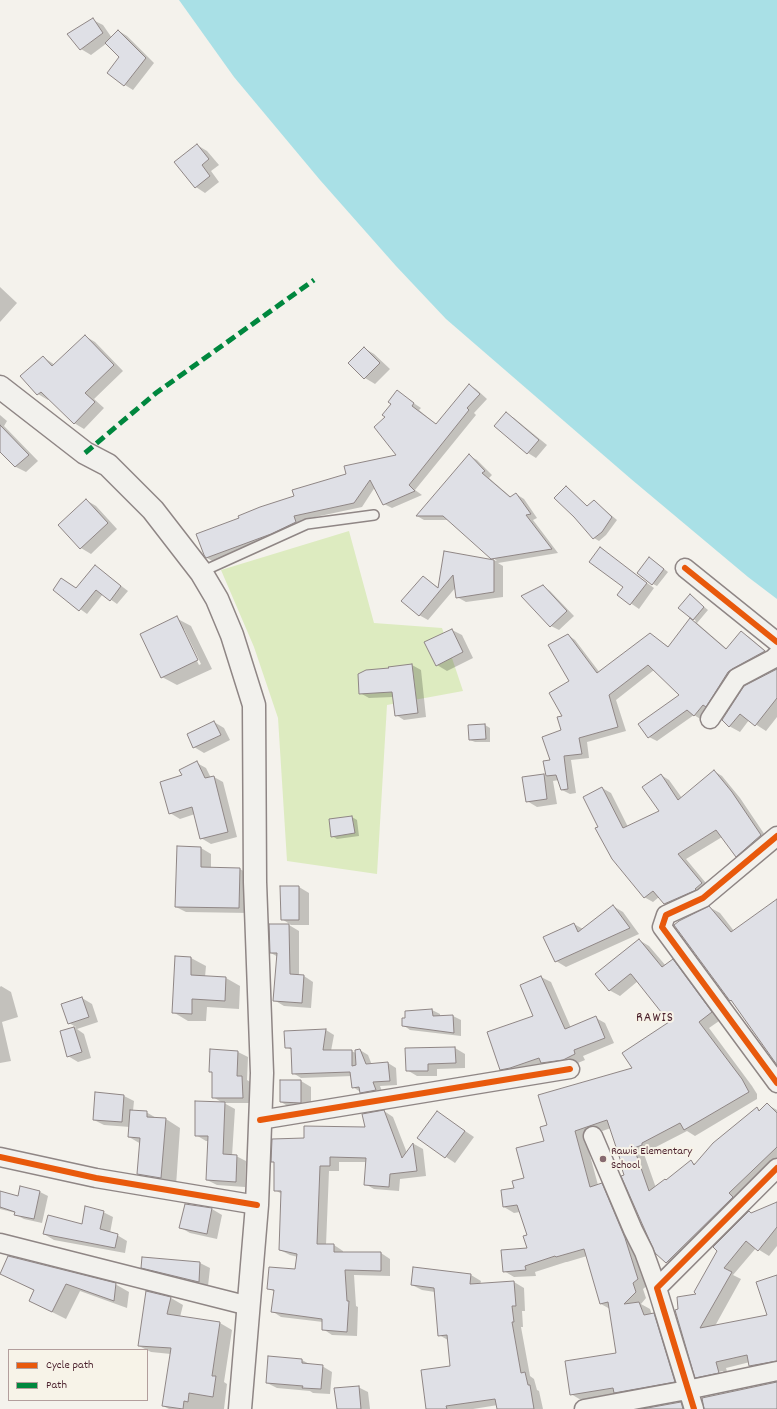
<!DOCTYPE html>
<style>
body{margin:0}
#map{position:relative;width:777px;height:1409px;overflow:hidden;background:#f4f2ec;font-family:Dekko,sans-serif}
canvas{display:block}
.legend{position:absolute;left:8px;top:1349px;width:140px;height:52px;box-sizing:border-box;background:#f7f3e8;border:1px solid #b29e9c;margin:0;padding:5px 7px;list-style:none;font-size:12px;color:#4a1f2b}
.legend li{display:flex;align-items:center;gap:8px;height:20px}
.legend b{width:20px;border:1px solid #b29e9c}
</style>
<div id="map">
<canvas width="777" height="1409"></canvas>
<ul class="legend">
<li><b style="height:5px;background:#e8590c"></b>Cycle path</li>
<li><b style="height:5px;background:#00873e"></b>Path</li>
</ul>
</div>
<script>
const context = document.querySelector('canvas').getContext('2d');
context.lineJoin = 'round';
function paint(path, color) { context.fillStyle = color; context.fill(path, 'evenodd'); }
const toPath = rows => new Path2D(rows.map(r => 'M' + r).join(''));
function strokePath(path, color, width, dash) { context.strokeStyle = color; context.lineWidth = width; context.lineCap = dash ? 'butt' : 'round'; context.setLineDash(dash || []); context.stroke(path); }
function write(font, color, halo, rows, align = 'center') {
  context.font = font + ' Dekko,sans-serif'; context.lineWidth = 4; context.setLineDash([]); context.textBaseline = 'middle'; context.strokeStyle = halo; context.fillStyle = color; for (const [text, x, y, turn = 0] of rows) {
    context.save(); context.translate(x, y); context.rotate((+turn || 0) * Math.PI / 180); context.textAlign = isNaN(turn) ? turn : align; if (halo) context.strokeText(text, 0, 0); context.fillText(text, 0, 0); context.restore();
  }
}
const green = toPath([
 [349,531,374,623,442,628,463,691,387,705,377,874,287,861,278,718,254,647,221,570]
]);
const water = toPath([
 [179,0,777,0,777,599,748,577,631,479,446,319,396,266,320,180,234,77]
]);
const shadow = toPath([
 [93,20,103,25,112,38,119,31,127,36,154,63,133,90,125,85,121,57,107,43,91,55,81,49,68,34],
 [197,145,207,151,219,165,211,171,219,182,205,193,196,187],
 [0,287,17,303,0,322],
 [85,336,95,342,123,371,94,399,104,408,84,429,74,423,49,399,48,400,38,394,43,357,55,365],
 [364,348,374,354,390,369,375,384,365,378,349,363],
 [469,385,476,389,487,399,474,413,476,415,415,490,422,495,392,508,384,504,375,487,362,507,301,520,303,527,214,562,207,558,295,497,347,474,398,455,386,417,397,392,421,408,419,410,437,425],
 [506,414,514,418,547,445,536,458,528,453,496,426],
 [0,415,7,421,4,426,38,461,26,472,16,467,0,450],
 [470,456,477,460,492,475,489,478,511,497,516,494,524,499,537,518,533,520,558,553,498,563,503,566,503,597,466,602,457,597,456,587,428,620,419,615,423,577,439,588,445,552,497,561,448,520,424,520,417,516],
 [566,487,570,490,588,507,594,501,617,520,606,535,599,541,594,538],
 [86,500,96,506,117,529,91,554,81,548,59,525],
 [600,549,654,588,639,609,619,595,625,587],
 [654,561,668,572,657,586,653,584],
 [95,566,128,591,117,604,103,594,87,614,54,590,62,579,77,589],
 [543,586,550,591,574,616,559,630,551,626,522,596],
 [690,595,708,610,697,623,727,649,741,632,749,637,772,656,702,720,694,715,657,741,649,737,681,695,654,670,616,700,626,731,587,742,589,758,571,760,576,793,570,794,562,790,559,780,553,781,557,804,537,807,527,801,544,775,547,777,544,762,552,761,563,731,563,716,571,682,568,635,575,640,600,673,650,634,669,647,690,619,695,622,696,621,680,608],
 [176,618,191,626,212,669,177,685,162,677],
 [181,629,184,629,201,664,199,665],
 [452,630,462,635,473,658,447,671,437,665],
 [412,665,421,670,426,717,404,720,396,715,393,697,369,698,360,693],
 [777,670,777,717,766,731,749,720,740,732,729,726],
 [214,722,224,728,230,740,204,753,194,747],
 [485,725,490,728,490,742,475,742,470,740],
 [197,763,206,768,211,778,214,777,223,782,237,837,211,844,201,838,195,814,180,819,170,813],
 [714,771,722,776,740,798,769,841,745,861,736,856,722,837,686,859,710,888,674,908,665,903,659,897,653,902,644,897,600,827,602,788,611,793,628,827,660,811,661,775,669,780,682,798],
 [352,817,357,820,359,836,337,839,332,836],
 [201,848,211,854,211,868,240,869,250,875,249,913,186,912,176,907],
 [299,887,309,893,309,925,291,925,282,919],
 [777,900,777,1061,733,1002,730,1000,709,907,720,913,734,931],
 [613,906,623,912,639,934,566,967,556,961,574,924,583,929],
 [270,925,289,925,299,931,299,976,304,976,313,982,311,1008,284,1006,274,1000,278,957,271,953],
 [639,940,649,946,666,966,673,960,683,966,722,1019,709,1028,752,1086,757,1094,757,1099,695,1136,687,1131,652,1149,652,1151,644,1154,656,1188,667,1181,691,1162,696,1164,757,1108,761,1111,768,1105,777,1110,777,1166,677,1268,667,1262,625,1176,623,1163,611,1128,585,1137,598,1185,601,1184,612,1190,648,1285,643,1289,646,1298,641,1304,650,1309,652,1315,654,1314,664,1320,684,1387,618,1394,581,1400,571,1394,617,1354,610,1309,601,1304,587,1256,567,1262,566,1262,535,1272,536,1276,514,1277,504,1271,529,1249,528,1236,520,1212,514,1213,504,1207,515,1189,525,1179,545,1142,548,1125,634,1068,670,1022,638,981,620,996,609,990],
 [176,957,191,958,206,966,205,977,226,978,240,986,239,1009,207,1007,206,1021,188,1021,173,1012],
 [541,977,551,982,571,1028,596,1018,605,1023,614,1043,583,1056,585,1060,573,1065,511,1075,501,1069,535,1017],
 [1,986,11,992,18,1017,2,1022,11,1061,0,1063,0,987],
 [82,998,92,1004,98,1022,77,1029,84,1034,91,1058,78,1062,68,1056,61,1032,76,1027,69,1023],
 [432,1010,440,1014,440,1017,453,1016,461,1020,461,1036,410,1030,403,1025,406,1018,406,1012],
 [326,1030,334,1035,331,1051,351,1051,356,1053,360,1050,368,1055,372,1065,388,1063,396,1068,397,1085,380,1086,383,1094,368,1097,353,1087,352,1076,301,1078,293,1073,292,1050,286,1047],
 [455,1048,465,1054,465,1068,437,1069,437,1076,417,1076,407,1070],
 [211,1050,238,1052,248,1057,247,1080,252,1083,252,1103,224,1103,235,1109,232,1156,236,1156,246,1161,245,1187,217,1185,207,1180,209,1141,206,1141,196,1135,223,1103,213,1097,213,1073,211,1071],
 [281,1081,301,1081,311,1087,311,1108,291,1108,281,1102],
 [96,1094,124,1096,134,1101,133,1111,146,1112,158,1119,166,1119,180,1128,176,1186,153,1182,138,1174,141,1144,129,1137,130,1127,104,1125,94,1120],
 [384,1111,393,1117,407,1153,414,1144,423,1149,426,1176,400,1179,399,1191,374,1189,365,1184,367,1162,339,1162,339,1171,329,1171,326,1245,334,1245,343,1251,343,1253,381,1253,390,1259,390,1276,354,1275,356,1306,358,1307,357,1336,332,1335,323,1329,323,1322,281,1317,272,1311,275,1292,268,1288,295,1271,298,1257,290,1255,280,1250,282,1194,275,1190,275,1163,272,1161,305,1139,367,1128],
 [437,1112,474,1137,455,1163,418,1138],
 [0,1192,19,1197,40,1192,48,1196,42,1223,24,1219,16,1215,16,1213,0,1209],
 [777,1203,777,1246,769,1256,756,1248,733,1275,741,1279,715,1326,768,1315,777,1276,777,1364,759,1367,750,1362,726,1368,729,1378,707,1383,696,1377,699,1295,751,1214],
 [723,1371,724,1373,703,1377,703,1375],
 [186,1205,212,1209,222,1215,217,1239,190,1233,181,1228],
 [103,1212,113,1217,110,1233,117,1235,127,1241,125,1253,54,1240,44,1234,83,1225],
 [200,1263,210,1268,208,1286,152,1273,142,1267],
 [414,1268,471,1275,481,1281,480,1285,514,1282,524,1288,525,1311,522,1311,523,1327,521,1327,530,1376,534,1379,537,1390,539,1391,543,1409,498,1409,498,1405,473,1409,428,1409,451,1367,448,1340,439,1335,435,1292,422,1290,412,1285],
 [1,1273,115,1284,129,1292,127,1308,80,1291,66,1319,30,1301,35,1291],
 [147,1292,171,1298,183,1305,180,1317,220,1323,232,1330,224,1382,227,1384,224,1409,169,1409,163,1406,171,1354,151,1352,139,1346],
 [302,1360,311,1365,322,1366,332,1372,330,1394,313,1393,310,1391,277,1388,267,1383],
 [358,1387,368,1392,370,1409,338,1409]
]);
const building = toPath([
 [93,18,103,33,80,50,67,34,93,18],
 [118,30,146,58,124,86,107,73,119,57,105,43,118,30],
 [197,144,209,159,202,165,210,176,195,188,174,162,197,144],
 [85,335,114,365,85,393,95,402,74,424,41,392,37,395,20,376,43,356,52,366,85,335],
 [364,347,380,363,364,379,348,363,364,347],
 [469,384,480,394,467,408,469,410,409,485,415,491,383,505,370,480,354,503,294,516,296,522,271,534,206,558,204,555,196,534,239,518,238,516,260,507,294,496,292,490,346,474,344,466,396,455,374,427,385,417,382,415,391,404,388,402,397,390,414,403,412,406,436,424,469,384],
 [506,412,539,440,527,454,494,426,506,412],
 [0,425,29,455,15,467,0,452,0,425],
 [469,454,485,471,482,473,510,497,516,493,531,514,526,515,552,549,491,559,443,516,416,516,469,454],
 [566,486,587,506,594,500,612,517,602,532,593,539,574,517,554,498,566,486],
 [86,499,108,523,80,549,58,525,86,499],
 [600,547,647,583,630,605,617,595,623,587,589,562,600,547],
 [444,551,494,560,494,592,456,598,453,575,419,616,401,601,423,576,438,588,444,551],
 [649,557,664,569,652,585,637,573,649,557],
 [95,565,121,586,110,601,96,590,79,611,53,590,61,578,76,588,95,565],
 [543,585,567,611,550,627,521,596,543,585],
 [690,594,704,607,693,620,678,608,690,594],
 [177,616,198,660,161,678,140,634,177,616],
 [690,618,726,649,741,631,765,651,732,669,728,672,706,707,703,705,694,716,687,710,648,738,638,724,679,695,648,665,609,695,618,727,579,738,582,754,564,756,568,789,561,790,556,775,546,776,543,761,550,760,542,737,561,730,557,717,562,716,549,693,569,681,548,645,568,634,597,673,650,633,668,647,690,618],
 [452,629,463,652,436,666,424,642,452,629],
 [412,664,418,713,395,716,392,692,359,694,358,674,366,670,389,668,388,667,412,664],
 [777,669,777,698,755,726,740,714,729,727,722,720,744,686,777,669],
 [214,721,221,735,193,748,187,734,214,721],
 [485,724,486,739,469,740,468,725,485,724],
 [197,761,205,778,214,776,228,832,200,839,192,807,169,814,160,782,182,775,179,770,197,761],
 [714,770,732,792,761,835,736,857,716,830,678,854,702,883,695,889,696,890,664,904,653,891,644,898,612,859,595,828,598,827,583,797,602,787,623,828,659,811,642,787,661,774,678,800,714,770],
 [544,774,547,799,526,802,522,777,544,774],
 [352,816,355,833,331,837,329,819,352,816],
 [177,846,201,847,201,867,240,868,239,908,175,907,177,846],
 [280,886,299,886,299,920,281,920,280,886],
 [777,899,777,1065,731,1000,730,1001,674,925,679,921,709,906,731,932,777,899],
 [613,905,630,928,555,962,543,937,574,923,578,932,613,905],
 [269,924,289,924,290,974,304,975,302,1003,273,1001,277,953,270,953,269,924],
 [639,939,662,967,673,959,712,1012,699,1022,742,1079,749,1092,684,1130,680,1123,642,1143,642,1145,634,1148,649,1191,665,1179,666,1180,691,1160,694,1165,713,1143,757,1107,759,1111,767,1103,777,1113,777,1147,729,1193,733,1197,666,1263,655,1253,621,1176,624,1175,620,1163,621,1162,607,1120,575,1131,590,1187,602,1183,625,1238,638,1279,633,1283,636,1292,624,1304,639,1302,644,1315,654,1313,675,1382,614,1393,613,1388,570,1395,565,1361,616,1353,608,1302,600,1304,584,1249,556,1257,555,1256,525,1266,526,1270,503,1272,501,1250,527,1248,523,1236,527,1235,517,1205,503,1207,501,1190,514,1188,512,1181,524,1178,516,1148,544,1141,540,1127,547,1125,538,1095,632,1068,622,1053,669,1022,631,974,630,974,609,991,595,974,639,939],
 [175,956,191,957,191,975,226,977,225,1001,192,999,192,1014,172,1013,175,956],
 [541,976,565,1029,596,1016,605,1038,574,1050,575,1054,563,1060,541,1063,539,1058,510,1068,500,1070,487,1032,533,1016,520,985,541,976],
 [82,997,89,1017,68,1024,61,1004,82,997],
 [432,1009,433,1016,453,1015,454,1033,402,1026,402,1018,405,1018,405,1011,432,1009],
 [74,1027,82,1052,67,1057,60,1031,74,1027],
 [326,1029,323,1050,352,1050,352,1066,356,1065,355,1050,360,1049,366,1064,388,1062,390,1081,373,1082,376,1090,360,1093,359,1087,352,1088,350,1072,292,1074,291,1048,285,1048,284,1031,326,1029],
 [455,1047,456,1063,428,1064,428,1071,406,1071,405,1048,455,1047],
 [210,1049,238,1051,237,1076,242,1076,243,1098,212,1098,212,1072,209,1072,210,1049],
 [280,1080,301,1080,301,1103,280,1102,280,1080],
 [95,1092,124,1095,122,1122,93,1120,95,1092],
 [195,1101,225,1102,223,1154,237,1155,236,1182,206,1180,208,1136,195,1136,195,1101],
 [130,1110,147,1111,147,1117,166,1118,161,1178,137,1174,140,1138,128,1137,130,1110],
 [384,1110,402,1158,413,1143,417,1171,390,1174,389,1187,364,1185,366,1158,330,1157,330,1166,320,1166,317,1244,334,1244,334,1252,381,1252,381,1271,345,1270,347,1301,349,1301,347,1332,322,1330,322,1319,271,1312,274,1290,267,1289,269,1267,295,1269,297,1254,279,1250,281,1191,274,1191,274,1162,271,1162,272,1139,304,1138,304,1126,365,1127,362,1114,384,1110],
 [437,1111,465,1131,445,1158,417,1138,437,1111],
 [20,1186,40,1191,34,1219,14,1215,15,1212,0,1207,0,1191,18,1196,20,1186],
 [777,1202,777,1227,758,1251,746,1241,724,1268,732,1272,700,1328,767,1315,756,1282,777,1275,777,1361,749,1366,747,1355,716,1362,719,1373,695,1378,675,1310,678,1309,677,1297,696,1294,694,1292,717,1251,713,1247,749,1211,751,1213,777,1202],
 [185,1204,212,1208,207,1234,179,1228,185,1204],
 [85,1206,104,1211,100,1229,118,1234,115,1248,43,1234,48,1215,82,1224,85,1206],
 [8,1256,116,1283,114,1301,66,1284,52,1312,29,1301,34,1290,0,1274,8,1256],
 [142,1257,200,1262,199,1282,141,1268,142,1257],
 [413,1267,471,1274,470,1284,514,1281,516,1306,512,1306,514,1322,512,1322,521,1373,525,1372,528,1385,530,1385,534,1409,497,1409,495,1399,446,1406,447,1409,426,1409,421,1370,450,1366,447,1335,438,1336,434,1288,411,1285,413,1267],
 [146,1291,171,1297,167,1314,220,1322,212,1376,216,1376,213,1397,189,1393,188,1402,184,1401,183,1409,162,1406,171,1348,138,1346,146,1291],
 [268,1356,302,1359,302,1363,323,1365,321,1389,302,1388,303,1386,266,1383,268,1356],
 [777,1382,777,1409,704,1409,702,1398,777,1382],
 [359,1386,361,1409,337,1409,334,1388,359,1386],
 [681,1402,683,1409,642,1409,681,1402]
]);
const lane = toPath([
 [201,572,307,524,374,515]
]);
const street = toPath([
 [685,568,777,642],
 [710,719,737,678,773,659,777,655],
 [777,836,703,898,666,915,662,927,777,1083],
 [260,1120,570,1069],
 [593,1136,633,1230,644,1252,657,1288],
 [0,1157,96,1178,257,1205],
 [0,1243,249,1306],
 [584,1409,687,1390,777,1371],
 [694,1409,657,1288,777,1168]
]);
const secondary = toPath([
 [0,387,85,453,108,465,153,510,201,572,217,599,232,635,254,705,255,882,262,1073,257,1205,240,1409]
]);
const quiet = toPath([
 [85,453,156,393,314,280]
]);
const cycleway = toPath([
 [685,568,777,642],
 [777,836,703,898,666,915,662,927,777,1083],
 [260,1120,570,1069],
 [0,1157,96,1178,257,1205],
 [694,1409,657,1288,777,1168]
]);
const markers = [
 [603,1159,4,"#86696f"]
];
const poiNames = [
 ["Rawis Elementary",611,1152],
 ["School",611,1166]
];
const quarterNames = [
 ["RAWIS",655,1019]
];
paint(green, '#ddebc0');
paint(water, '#a9e0e6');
paint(shadow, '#0003');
paint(building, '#dfe0e6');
strokePath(building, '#8f8685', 1);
strokePath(lane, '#8f8685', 12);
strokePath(street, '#8f8685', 21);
strokePath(secondary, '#8f8685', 25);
strokePath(lane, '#f2f1ed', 9);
strokePath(street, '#f2f1ed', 18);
strokePath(secondary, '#f2f1ed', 22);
strokePath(quiet, '#00873e', 5, [10, 5]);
strokePath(cycleway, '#e8590c', 6);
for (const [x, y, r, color] of markers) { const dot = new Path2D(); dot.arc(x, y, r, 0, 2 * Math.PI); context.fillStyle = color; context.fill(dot); strokePath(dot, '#f7f3e8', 1.5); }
write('12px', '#4a1f2b', '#f7f3e8', poiNames, 'left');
context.letterSpacing = '1px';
write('14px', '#4a1f2b', '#f7f3e8', quarterNames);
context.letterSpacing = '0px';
</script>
